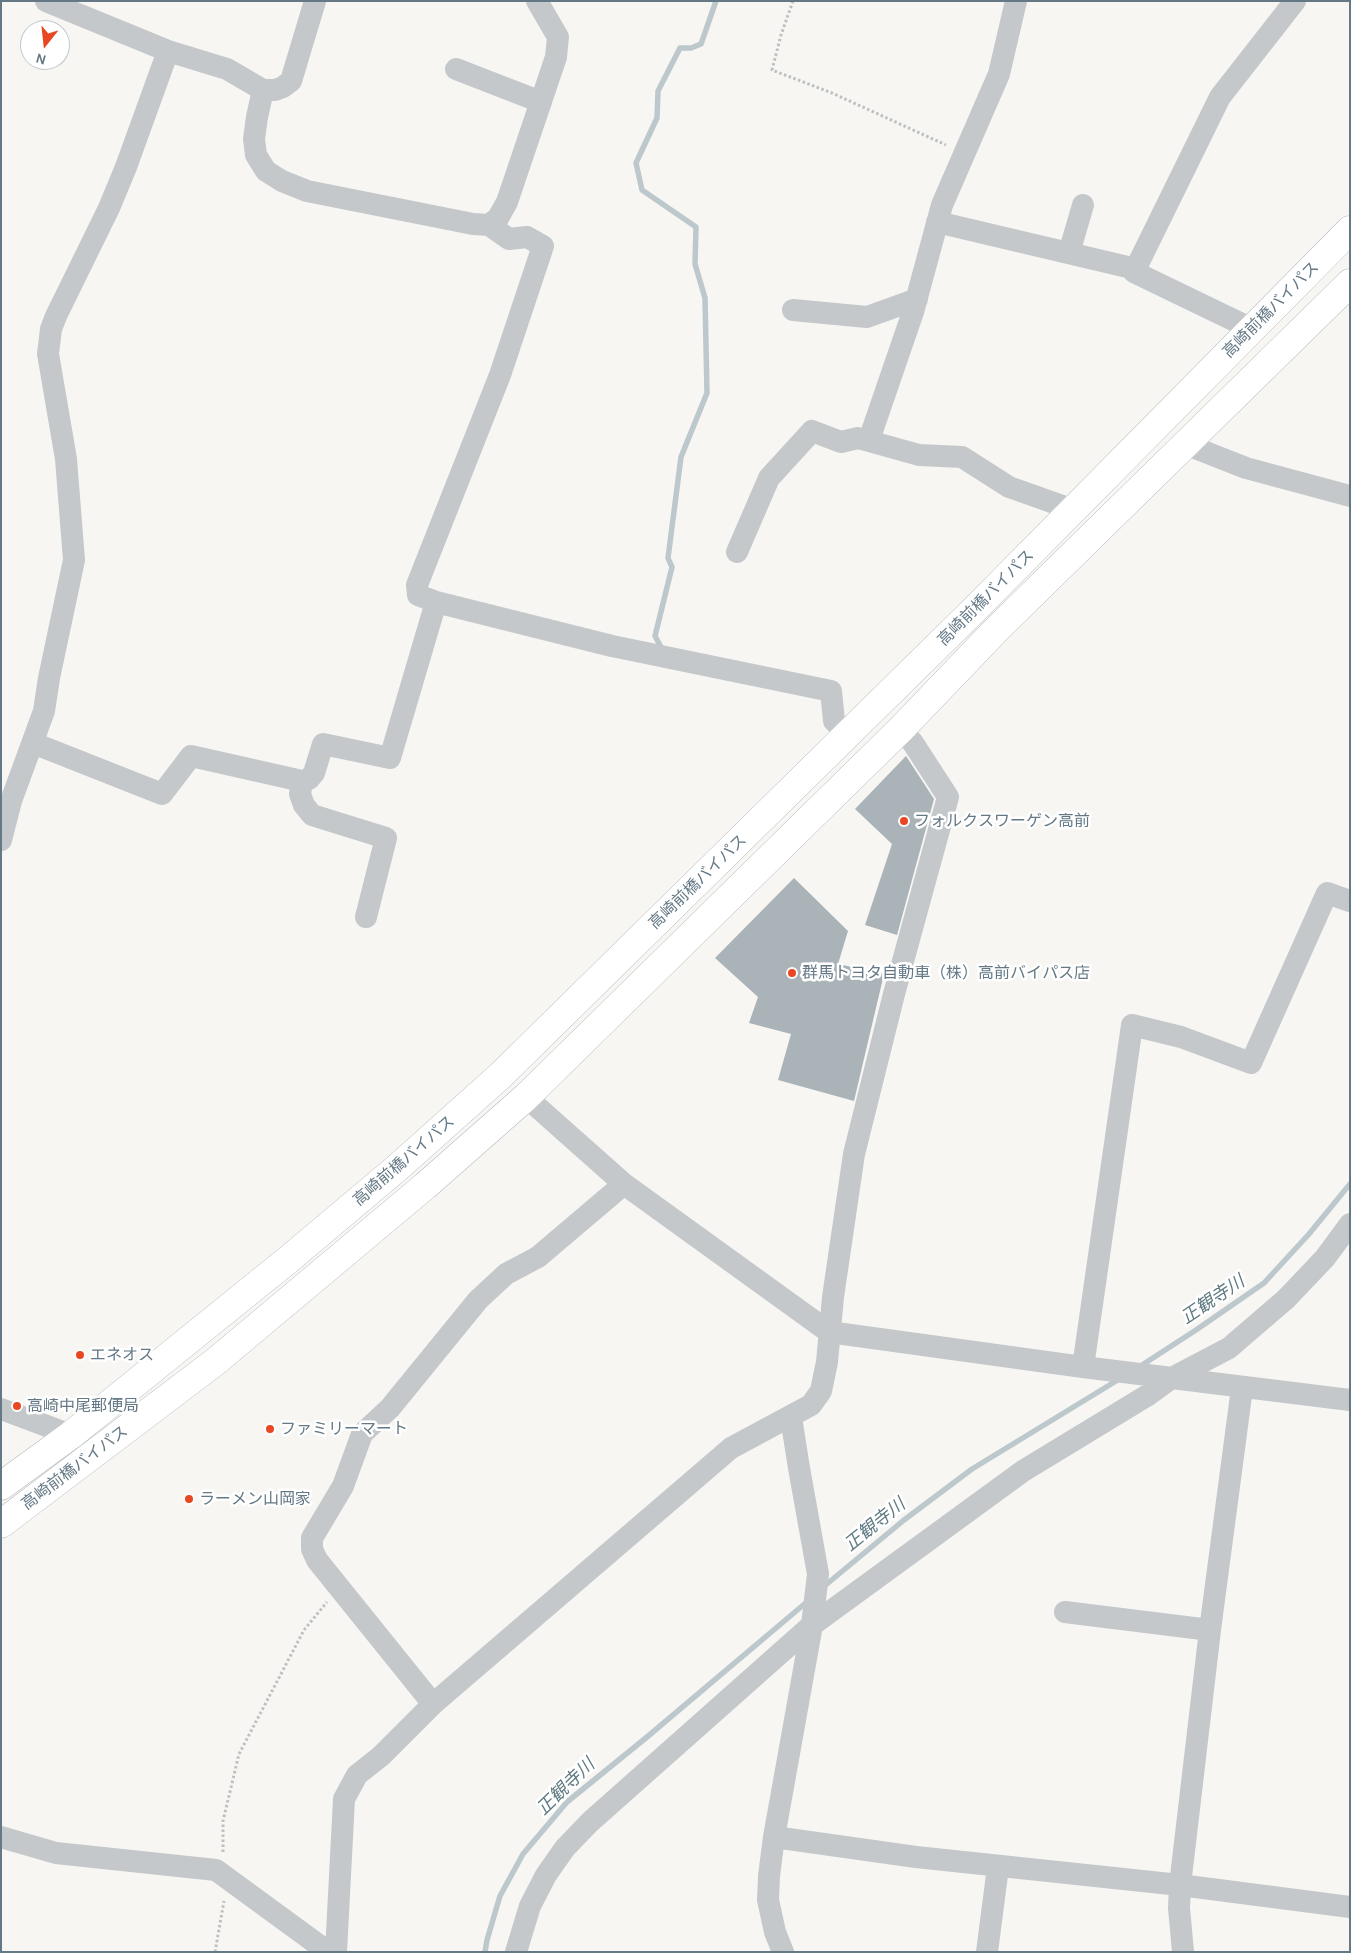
<!DOCTYPE html>
<meta charset="utf-8">
<style>
body{margin:0}
#map{position:relative;width:1351px;height:1953px;overflow:hidden;background:#f7f6f3;font-family:Karla,sans-serif}
canvas{display:block}
.frame{position:absolute;inset:0;border:2px solid #647885;pointer-events:none}
.north{position:absolute;left:20px;top:20px;width:50px;height:50px;box-sizing:border-box;background:#fff;border:1px solid #c1c9ce;border-radius:50%;rotate:196deg;font-size:14px;font-weight:700;line-height:20px;text-align:center;color:#647885}
.north::after{content:'';display:block;margin:auto;width:18px;height:22px;background:#e94721;clip-path:polygon(50% 0,100% 100%,50% 72%,0 100%)}
</style>
<div id="map">
<canvas width="1351" height="1953"></canvas>
<div class="frame"></div>
<div class="north">N</div>
</div>
<script>
const context = document.querySelector('canvas').getContext('2d');
context.lineJoin = 'round';
const toPath = rows => new Path2D(rows.map(r => 'M' + r).join(''));
function strokePath(path, color, width, dash) { context.strokeStyle = color; context.lineWidth = width; context.lineCap = dash ? 'butt' : 'round'; context.setLineDash(dash || []); context.stroke(path); }
function paint(path, color) { context.fillStyle = color; context.fill(path, 'evenodd'); }
function write(font, color, halo, rows, align = 'center') {
  context.font = font + ' Karla,"Noto Sans JP",sans-serif'; context.lineWidth = 5; context.setLineDash([]); context.textBaseline = 'middle'; context.strokeStyle = halo; context.fillStyle = color; for (const [text, x, y, turn = 0] of rows) {
    context.save(); context.translate(x, y); context.rotate((+turn || 0) * Math.PI / 180); context.textAlign = isNaN(turn) ? turn : align; if (halo) context.strokeText(text, 0, 0); context.fillText(text, 0, 0); context.restore();
  }
}
const stream = toPath([
 [662,649,655,636,672,567,668,558,681,457,707,393,705,298,695,264,696,227,642,190,636,163,657,118,658,91,680,48,691,48,701,44,716,1],
 [1139,1367,1196,1330,1264,1283,1309,1234,1350,1184],
 [822,1588,904,1520,972,1469,1121,1378],
 [485,1952,487,1940,500,1896,523,1854,567,1802,647,1737,808,1601]
]);
const building = toPath([
 [906,756,934,799,897,935,865,925,892,844,855,809],
 [794,878,848,931,838,964,884,974,854,1101,778,1080,791,1034,749,1023,758,997,715,958]
]);
const path = toPath([
 [793,1,781,35,772,70,832,93,946,145],
 [223,1852,223,1821,239,1754,304,1630,327,1602],
 [215,1952,224,1901]
]);
const minor = toPath([
 [46,1,168,51,227,69,263,90,275,90,283,87,291,81,315,1],
 [456,69,541,102],
 [263,90,257,117,254,139,256,155,266,171,282,181,307,191,473,224,489,225,498,218,507,202,556,57,558,37,537,1],
 [937,222,1136,269],
 [489,225,509,239,527,237,543,246,500,375,417,585,418,595,436,602,612,646,831,691,834,721,848,735],
 [1069,253,1083,205],
 [793,310,867,317,917,299],
 [1252,329,1134,272,1220,97,1295,1],
 [869,440,913,312,942,205,999,74,1016,1],
 [1185,444,1246,468,1350,496],
 [737,552,769,478,812,431,841,442,858,438,919,455,962,457,1009,487,1074,510],
 [33,743,162,794,191,756,302,781,309,779,314,773,323,744,390,758,436,602],
 [302,781,300,794,304,805,312,815,386,838,366,917],
 [1,840,11,801,44,711,49,678,74,560,66,459,48,354,51,329,56,316,109,208,126,167,168,51],
 [526,1097,624,1184,829,1332,1083,1367,1350,1400],
 [1083,1367,1132,1025,1181,1037,1251,1063,1327,893,1350,901],
 [1,1409,71,1435],
 [1065,1612,1210,1630],
 [433,1704,317,1560,312,1549,312,1538,343,1486,362,1434,390,1408,478,1300,506,1274,538,1257,624,1184],
 [1,1837,56,1853,216,1870,328,1952],
 [774,1837,916,1857,1180,1885,1350,1907],
 [336,1952,344,1799,357,1775,381,1756,433,1704,731,1448,811,1405,821,1391,827,1362,833,1297,854,1154,894,994,948,797,913,743,901,729],
 [516,1952,530,1906,546,1875,565,1848,590,1822,812,1625,1023,1471,1148,1395,1170,1379,1229,1348,1286,1299,1325,1258,1350,1224],
 [783,1952,775,1932,768,1900,769,1876,774,1837,812,1625,818,1574,799,1468,791,1417],
 [987,1952,998,1867],
 [1183,1952,1179,1908,1180,1885,1210,1630,1242,1388]
]);
const highway = toPath([
 [1,1486,71,1435,289,1259,397,1168,500,1076,976,608,1350,230],
 [1,1524,215,1362,425,1186,526,1097,901,729,997,629,1350,283]
]);
const markers = [
 [904,821,5,"#e94721"],
 [792,973,5,"#e94721"],
 [80,1355,5,"#e94721"],
 [17,1406,5,"#e94721"],
 [270,1429,5,"#e94721"],
 [189,1499,5,"#e94721"]
];
const streetNames = [
 ["高崎前橋バイパス",1271,310,-45],
 ["高崎前橋バイパス",986,598,-45],
 ["高崎前橋バイパス",698,882,-44],
 ["高崎前橋バイパス",404,1161,-41],
 ["高崎前橋バイパス",75,1468,-37]
];
const poiNames = [
 ["フォルクスワーゲン高前",914,821],
 ["群馬トヨタ自動車（株）高前バイパス店",802,973],
 ["エネオス",90,1355],
 ["高崎中尾郵便局",27,1406],
 ["ファミリーマート",280,1429],
 ["ラーメン山岡家",199,1499]
];
const waterNames = [
 ["正観寺川",1213,1300,-34],
 ["正観寺川",875,1525,-39],
 ["正観寺川",566,1787,-44]
];
strokePath(stream, '#bcc8cc', 5.5);
paint(building, '#aab3b8');
strokePath(highway, '#b6babd', 29);
strokePath(path, '#bdc0c2', 3, [2.5, 2.5]);
strokePath(minor, '#c4c8cb', 22);
strokePath(highway, '#fff', 28);
for (const [x, y, r, color] of markers) { const dot = new Path2D(); dot.arc(x, y, r, 0, 2 * Math.PI); context.fillStyle = color; context.fill(dot); strokePath(dot, '#fff', 2); }
write('16px', '#647885', '#fff', streetNames);
write('16px', '#647885', '#fff', poiNames, 'left');
write('italic 18px', '#607a82', '#fff', waterNames);
</script>
